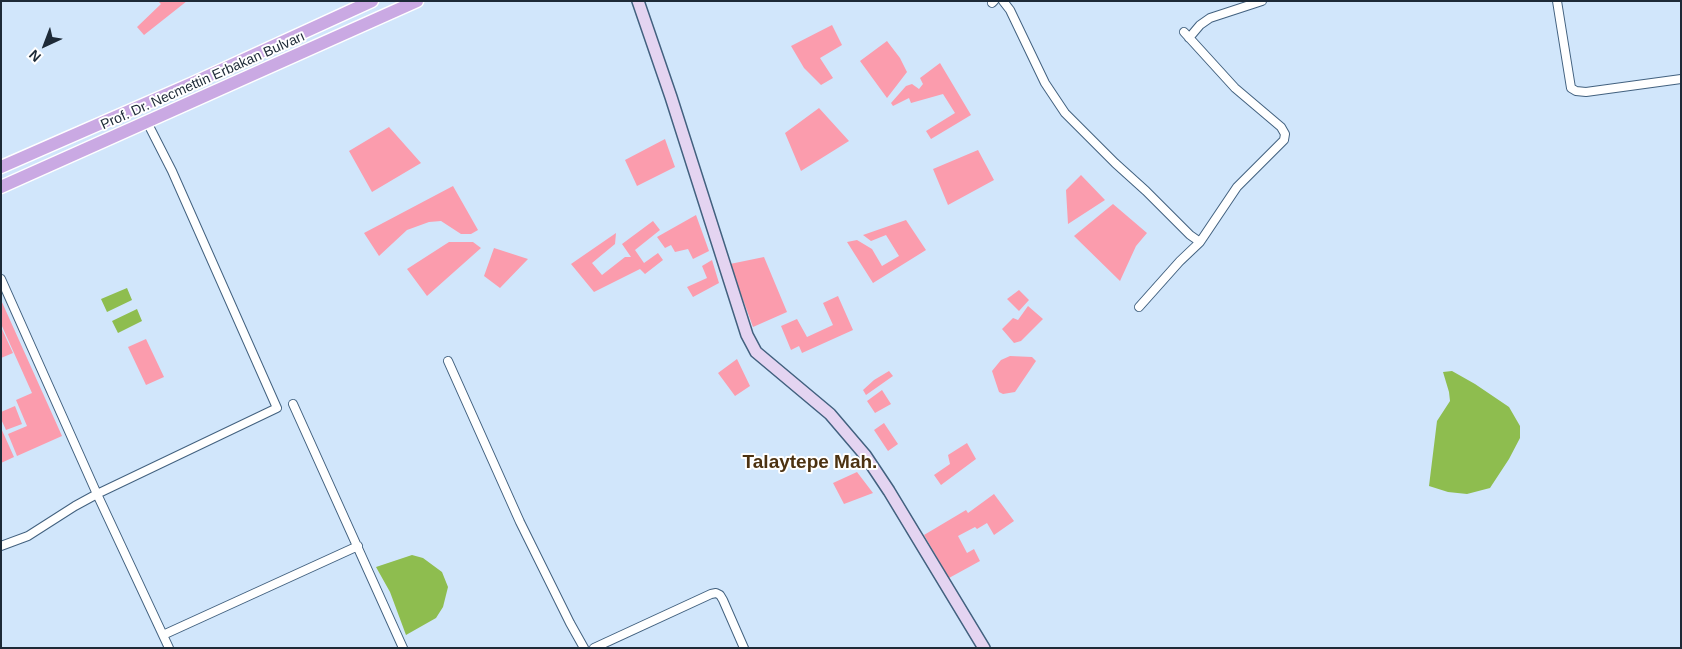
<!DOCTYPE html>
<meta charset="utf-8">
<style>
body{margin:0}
#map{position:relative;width:1682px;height:649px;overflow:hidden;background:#d1e6fb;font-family:Arial,sans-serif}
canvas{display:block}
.frame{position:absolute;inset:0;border:2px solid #1d2a37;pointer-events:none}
.north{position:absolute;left:20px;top:20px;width:50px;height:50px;-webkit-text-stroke:4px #fff;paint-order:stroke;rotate:223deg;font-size:14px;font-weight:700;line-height:20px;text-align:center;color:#1d2a37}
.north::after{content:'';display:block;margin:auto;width:18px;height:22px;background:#1d2a37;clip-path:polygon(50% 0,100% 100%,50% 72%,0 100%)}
</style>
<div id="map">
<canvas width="1682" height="649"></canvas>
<div class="frame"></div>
<div class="north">N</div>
</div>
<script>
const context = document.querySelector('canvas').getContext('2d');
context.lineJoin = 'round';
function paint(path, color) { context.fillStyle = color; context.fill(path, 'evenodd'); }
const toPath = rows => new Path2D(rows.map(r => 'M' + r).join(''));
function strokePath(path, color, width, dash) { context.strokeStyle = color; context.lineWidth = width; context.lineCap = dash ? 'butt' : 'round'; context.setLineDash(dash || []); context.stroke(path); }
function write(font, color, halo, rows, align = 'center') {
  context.font = font + ' Arial,sans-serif'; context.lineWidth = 4; context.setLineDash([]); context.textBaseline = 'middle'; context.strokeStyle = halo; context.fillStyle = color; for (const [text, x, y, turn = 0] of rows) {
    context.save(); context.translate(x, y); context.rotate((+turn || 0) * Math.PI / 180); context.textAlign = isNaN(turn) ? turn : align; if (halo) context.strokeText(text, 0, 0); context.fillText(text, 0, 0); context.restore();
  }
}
const green = toPath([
 [158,1,187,1,144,35,137,27,161,4],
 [832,25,842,45,820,58,833,78,821,85,804,68,791,46],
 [887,41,900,58,907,72,887,98,860,61],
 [940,63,971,115,931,139,926,131,955,113,943,94,911,103,909,98,893,106,891,103,906,86,912,84,919,89,923,84,920,78],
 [819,108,849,141,801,171,785,133],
 [389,127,421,163,372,192,349,151],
 [665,139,675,167,637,186,625,160],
 [978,150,994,180,948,205,933,169],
 [1081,175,1105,200,1068,224,1066,190],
 [453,186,478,230,471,234,461,234,441,221,429,222,407,230,379,256,364,233],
 [1113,204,1147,233,1136,246,1120,281,1074,236],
 [696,215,709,251,693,259,688,249,675,252,671,245,665,248,657,237],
 [906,220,926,250,873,283,847,242,857,240,872,249,882,266,899,256,886,235,871,241,863,235],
 [653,221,660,230,635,250,644,263,658,253,663,260,645,274,640,269,594,292,571,264,616,233,615,244,592,263,602,275,625,257,631,257,622,244],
 [449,242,473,242,481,248,427,296,407,269],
 [494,248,528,259,500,288,484,276],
 [764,257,787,312,753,327,730,264],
 [712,260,719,283,693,297,687,287,707,278,702,266],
 [1019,290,1029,300,1019,311,1007,299],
 [838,296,853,330,802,353,799,346,791,350,781,326,797,319,807,337,833,325,823,303],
 [1,300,62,436,17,456,8,434,27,426,16,400,32,393,1,324],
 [1028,306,1043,319,1021,341,1014,343,1002,329,1013,318,1018,320],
 [1,327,13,353,1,358],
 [146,339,164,377,146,385,128,347],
 [1010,356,1032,357,1036,361,1015,392,1003,394,999,392,992,371,1001,360],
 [737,359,750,386,735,396,718,373],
 [889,371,893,376,866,395,863,390,874,380],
 [882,390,891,404,875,413,867,401],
 [15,406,22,424,6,430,1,419,1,412],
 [884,423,898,444,888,451,874,430],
 [1,428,14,457,1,463],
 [967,443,976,459,941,485,934,475,950,464,948,455],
 [857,472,873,493,844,504,833,483],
 [994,494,1014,521,994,535,987,523,977,529,975,527,958,536,967,553,974,549,980,561,949,578,924,535,966,510,968,513]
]);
const water = toPath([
 [127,288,132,300,107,312,101,299],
 [137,309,142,321,118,333,112,321],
 [1452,371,1475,384,1509,407,1520,426,1520,438,1509,459,1490,488,1467,494,1448,492,1429,486,1437,421,1450,401,1449,392,1443,372],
 [412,555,423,558,442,572,448,587,443,607,436,618,406,635,390,592,376,567]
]);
const street = toPath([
 [1003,1,1010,10,1045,83,1065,113,1115,163,1146,191,1190,235,1200,242],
 [1557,1,1571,88,1576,91,1586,92,1681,79],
 [992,3,994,1],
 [1189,38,1200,25,1210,18,1262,1],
 [1,279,97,494,169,648],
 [1139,307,1180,261,1200,242,1237,187,1284,140,1285,134,1281,127,1235,88,1184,32],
 [448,361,520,522,570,623,584,648],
 [293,404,403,648],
 [1,546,28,536,75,506,97,494,277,408,172,171,147,122],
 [163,635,358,546],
 [594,648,711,594,716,593,720,595,723,600,744,648]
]);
const secondary = toPath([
 [638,1,671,97,747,335,756,352,830,414,865,455,889,491,984,648]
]);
const primary = toPath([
 [1,167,193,83,372,1],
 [1,187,417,1]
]);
const streetNames = [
 ["Prof. Dr. Necmettin Erbakan Bulvarı",203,81,-24]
];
const districtNames = [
 ["Talaytepe Mah.",810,463]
];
paint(green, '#fb9cad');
paint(water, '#8ebd4f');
strokePath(street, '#42617f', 10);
strokePath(secondary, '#42617f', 14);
strokePath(primary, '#fff', 15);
strokePath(street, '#fff', 8);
strokePath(secondary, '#e4d4f1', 11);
strokePath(primary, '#caa9e3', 12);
write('14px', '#1d2a37', '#fff', streetNames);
write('bold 19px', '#4c3211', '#fff', districtNames);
</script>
